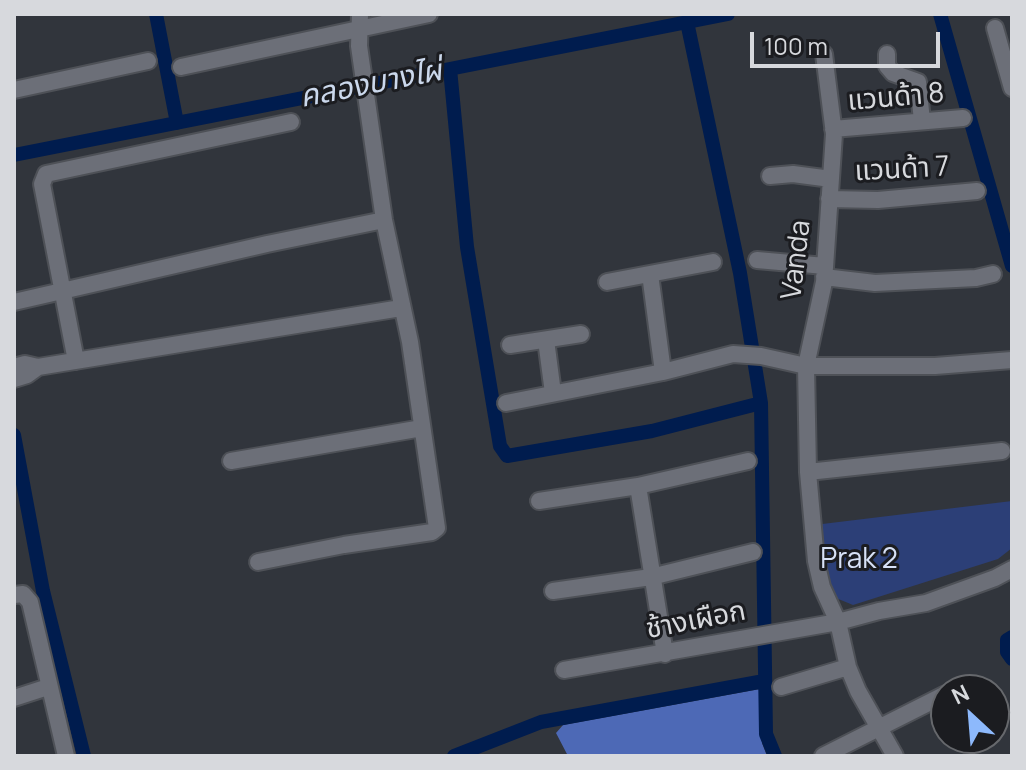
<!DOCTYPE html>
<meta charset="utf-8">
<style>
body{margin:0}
#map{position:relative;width:1026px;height:770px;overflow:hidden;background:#31353c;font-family:Manrope,sans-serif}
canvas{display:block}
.frame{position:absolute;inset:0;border:16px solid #d7d9dd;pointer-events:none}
.north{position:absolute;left:930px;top:674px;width:80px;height:80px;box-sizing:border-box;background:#1b1c20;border:2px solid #66686c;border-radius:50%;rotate:334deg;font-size:22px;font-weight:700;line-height:32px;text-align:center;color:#d7d9dd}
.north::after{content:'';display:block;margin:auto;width:28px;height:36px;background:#8db9fc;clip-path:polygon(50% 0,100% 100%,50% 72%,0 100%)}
.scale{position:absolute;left:750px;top:32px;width:190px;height:36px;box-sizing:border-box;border:4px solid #d7d9dd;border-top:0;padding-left:10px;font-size:24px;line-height:28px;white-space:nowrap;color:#d7d9dd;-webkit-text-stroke:6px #1b1c20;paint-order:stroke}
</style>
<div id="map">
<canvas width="1026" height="770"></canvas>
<div class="frame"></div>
<div class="north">N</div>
<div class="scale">100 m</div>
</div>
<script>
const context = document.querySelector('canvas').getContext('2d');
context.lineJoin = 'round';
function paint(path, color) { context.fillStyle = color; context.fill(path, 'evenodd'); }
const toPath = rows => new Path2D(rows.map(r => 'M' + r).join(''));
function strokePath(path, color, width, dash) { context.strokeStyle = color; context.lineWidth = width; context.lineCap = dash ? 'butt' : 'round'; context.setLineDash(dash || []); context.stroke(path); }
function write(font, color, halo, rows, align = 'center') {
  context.font = font + ' Manrope,"Noto Sans Thai",sans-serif'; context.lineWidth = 6; context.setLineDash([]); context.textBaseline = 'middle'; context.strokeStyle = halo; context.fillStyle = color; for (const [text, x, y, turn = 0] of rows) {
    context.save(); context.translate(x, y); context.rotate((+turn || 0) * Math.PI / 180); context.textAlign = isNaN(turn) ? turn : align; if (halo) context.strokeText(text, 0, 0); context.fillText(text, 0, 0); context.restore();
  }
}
const green = toPath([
 [1012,501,1012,548,998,559,853,605,831,596,814,525]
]);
const forest = toPath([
 [760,689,762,743,767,756,568,756,556,733,563,725]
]);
const canal = toPath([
 [156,14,177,123],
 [940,14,1012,266],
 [687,22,740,273,761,403,766,734,775,756],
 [450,69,467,247,500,446,507,456,652,431,761,403],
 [14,155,728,14],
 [14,435,43,591,84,756],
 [1012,637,1007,640,1007,652,1012,659],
 [454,756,541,722,764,681]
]);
const minor = toPath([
 [995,28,1012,88],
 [824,54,834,134,824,282,806,366,808,472,816,561,822,587,838,622,848,667,858,691,895,756],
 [887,54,887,66,893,73,918,82,922,121],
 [181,67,429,14],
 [14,90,148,61],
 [833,129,963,118],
 [770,176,793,174,831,179],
 [829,199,878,200,977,191],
 [757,260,825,266],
 [650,274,663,372],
 [824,277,875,283,976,278,993,274],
 [607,282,713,262],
 [14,302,267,244,384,220],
 [546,340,553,393],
 [510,345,581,334],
 [76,361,42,184,46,174,291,122],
 [14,367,25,364,38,367,401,308],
 [14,379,27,375,38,367],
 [506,403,663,372,733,354,761,356,806,366,935,366,1012,360],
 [231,461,422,428],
 [808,472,1002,451],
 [638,486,665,654],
 [539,501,638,486,748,461],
 [258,562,344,545,432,532,437,528,410,342,384,220,359,46,360,14],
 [553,591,651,577,753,552],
 [14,595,23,594,30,602,66,756],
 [564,670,838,622,879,611,926,603,995,578,1012,569],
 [781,687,848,667],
 [14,698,48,687],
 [823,756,946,694]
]);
const streetNames = [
 ["แวนด้า 8",896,98,-5],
 ["แวนด้า 7",902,170,-3],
 ["Vanda",797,260,-83],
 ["ช้างเผือก",696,621,-11]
];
const parkNames = [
 ["Prak 2",859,560]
];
const waterNames = [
 ["คลองบางไผ่",371,85,-11]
];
paint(green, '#2c3f77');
paint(forest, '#4d69b6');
strokePath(canal, '#001c4e', 14);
strokePath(minor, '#4e5157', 20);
strokePath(minor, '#6c6f78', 16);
write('28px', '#d7d9dd', '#1b1c20', streetNames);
write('28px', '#d7e1f6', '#1b1c20', parkNames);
write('italic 30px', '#cbd8ec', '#1b1c20', waterNames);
</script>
